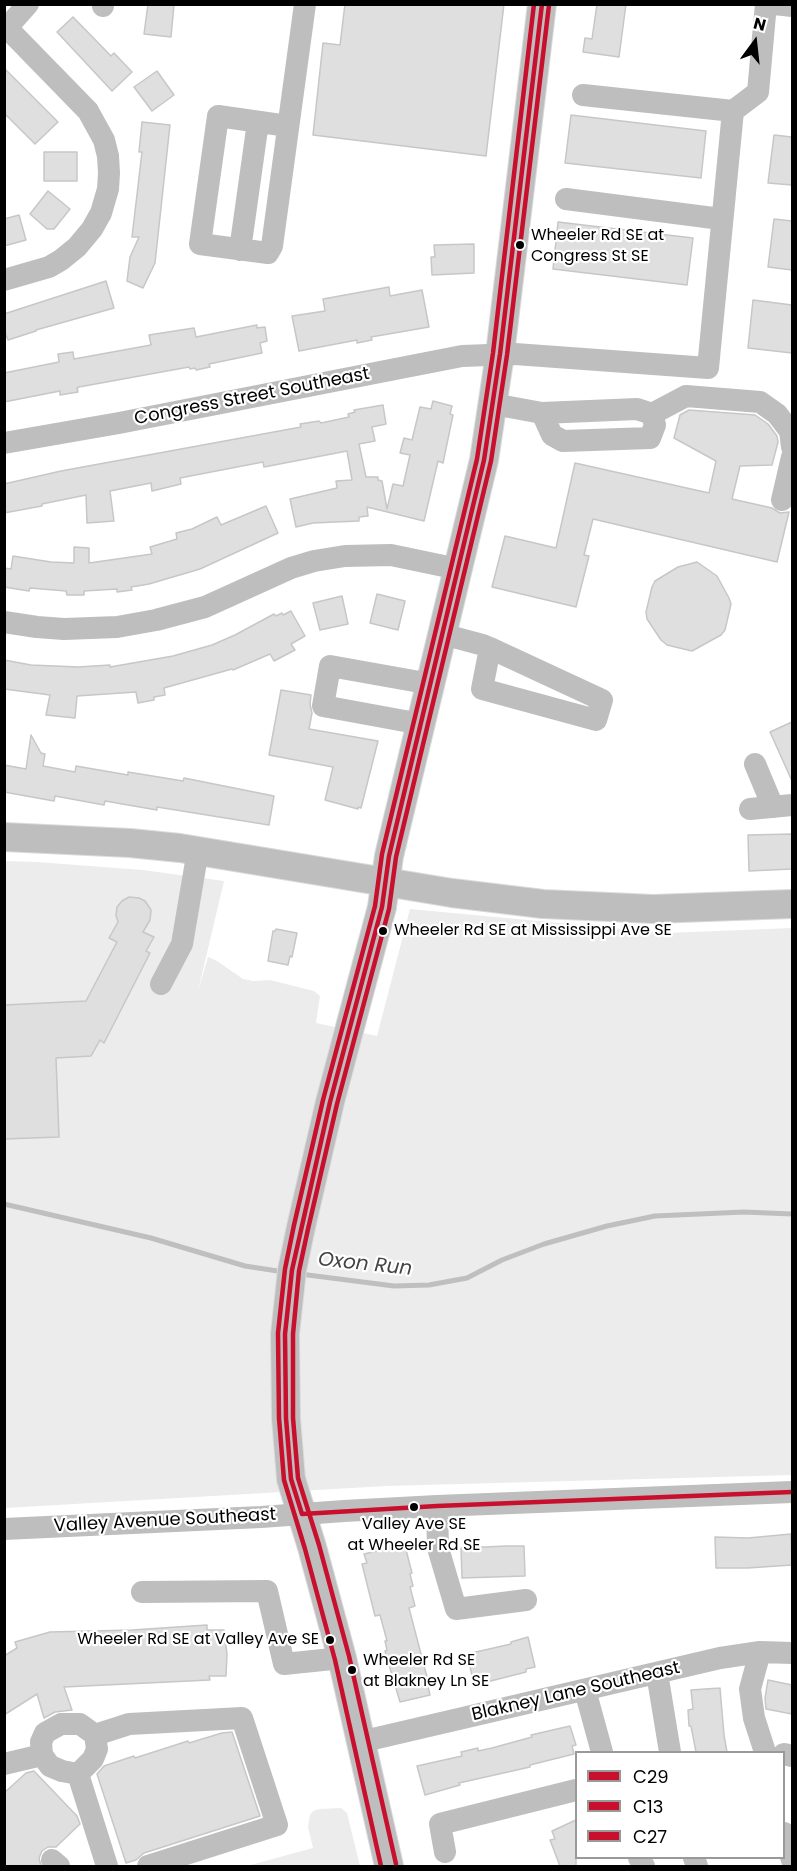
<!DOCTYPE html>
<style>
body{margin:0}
#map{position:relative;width:797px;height:1871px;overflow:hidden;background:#fff;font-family:Poppins,sans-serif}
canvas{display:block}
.frame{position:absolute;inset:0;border:6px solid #000;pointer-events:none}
.legend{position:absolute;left:575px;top:1751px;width:210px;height:108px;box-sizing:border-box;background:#fff;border:2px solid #999;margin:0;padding:8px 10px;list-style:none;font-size:18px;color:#000}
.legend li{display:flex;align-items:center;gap:12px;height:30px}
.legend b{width:30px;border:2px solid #999}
.north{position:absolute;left:725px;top:12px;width:60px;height:60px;-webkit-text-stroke:4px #fff;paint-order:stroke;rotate:15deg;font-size:16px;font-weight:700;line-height:24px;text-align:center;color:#000}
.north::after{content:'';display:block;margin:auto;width:21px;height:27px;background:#000;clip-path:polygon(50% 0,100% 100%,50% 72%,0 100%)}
</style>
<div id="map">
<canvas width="797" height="1871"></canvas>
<div class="frame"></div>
<ul class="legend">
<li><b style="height:8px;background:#c8102e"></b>C29</li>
<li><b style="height:8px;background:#c8102e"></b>C13</li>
<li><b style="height:8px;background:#c8102e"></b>C27</li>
</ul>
<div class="north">N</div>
</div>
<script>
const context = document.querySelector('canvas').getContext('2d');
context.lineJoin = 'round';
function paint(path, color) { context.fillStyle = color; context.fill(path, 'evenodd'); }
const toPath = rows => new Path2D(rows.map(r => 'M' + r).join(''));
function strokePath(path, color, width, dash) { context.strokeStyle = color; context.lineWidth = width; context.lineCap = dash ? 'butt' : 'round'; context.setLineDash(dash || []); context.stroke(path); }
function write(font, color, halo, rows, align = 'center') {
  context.font = font + ' Poppins,sans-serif'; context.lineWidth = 4.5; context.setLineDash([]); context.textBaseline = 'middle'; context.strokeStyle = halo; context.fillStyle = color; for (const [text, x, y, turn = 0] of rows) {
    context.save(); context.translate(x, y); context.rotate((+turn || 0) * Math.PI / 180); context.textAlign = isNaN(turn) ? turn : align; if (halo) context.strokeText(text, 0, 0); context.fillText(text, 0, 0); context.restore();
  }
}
const green = toPath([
 [5,861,37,862,143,870,224,881,198,991,208,957,217,961,243,979,253,981,270,980,314,991,320,996,316,1023,377,1036,410,909,666,933,792,928,792,1475,386,1486,5,1508],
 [341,1808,347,1813,360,1866,247,1866,313,1848,308,1827,310,1815,313,1811,319,1809]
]);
const stream = toPath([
 [4,1204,151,1238,245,1266,284,1272],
 [300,1274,394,1286,429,1285,467,1278,502,1260,544,1244,607,1226,655,1216,744,1212,792,1214]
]);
const building = toPath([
 [148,4,174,4,171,37,144,34,148,4],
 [345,4,504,4,486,156,313,135,323,43,340,45,345,4],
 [597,4,626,4,619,57,583,52,585,38,592,39,597,4],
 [73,17,111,56,114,53,132,72,112,91,57,32,73,17],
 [4,68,58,122,35,144,4,113,4,68],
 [157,71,174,95,152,111,134,87,157,71],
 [571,115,706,131,701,178,565,163,571,115],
 [142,122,170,125,155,263,143,288,127,281,130,257,139,237,132,237,142,152,139,152,142,122],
 [774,135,792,137,792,185,768,183,774,135],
 [44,152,77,152,77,181,44,181,44,152],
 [48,191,70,209,54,229,47,229,30,214,48,191],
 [19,215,26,240,4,246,4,219,19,215],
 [774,219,792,221,792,270,768,267,774,219],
 [558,222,693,238,687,285,553,269,558,222],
 [474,244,474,273,432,275,431,257,435,257,434,245,474,244],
 [106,281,114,308,36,330,36,331,8,340,4,330,4,314,106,281],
 [389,287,390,296,422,290,429,327,371,337,372,340,357,343,357,340,299,351,292,316,325,311,323,299,389,287],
 [753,300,792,305,792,353,748,348,753,300],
 [257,325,257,328,265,327,267,341,260,343,262,353,209,364,210,367,196,370,195,368,190,369,189,367,79,387,77,388,78,392,60,395,60,391,4,402,4,373,59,362,58,354,73,352,74,359,151,345,149,335,194,328,196,337,257,325],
 [433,401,452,406,450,414,453,415,443,463,438,461,424,521,367,507,368,516,359,517,359,521,313,523,296,527,290,499,337,488,336,481,352,480,347,451,264,467,263,462,180,478,181,484,152,491,151,483,110,491,114,521,87,523,86,495,42,504,42,506,4,513,4,484,61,471,301,427,300,424,319,421,321,423,349,417,348,414,355,412,354,410,383,405,386,424,372,427,375,441,359,444,366,477,378,477,378,480,382,481,387,509,393,484,403,486,410,455,400,453,404,438,412,440,420,407,431,409,433,401],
 [689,410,755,415,768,424,777,436,778,442,772,465,740,466,732,499,772,508,780,513,789,512,777,562,593,519,584,555,589,556,576,607,492,587,505,536,556,548,575,463,709,493,716,461,674,438,680,415,689,410],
 [266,506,278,533,200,569,149,584,131,587,132,590,117,592,117,589,84,591,84,595,67,595,66,591,30,588,29,591,4,587,4,568,11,569,13,556,51,562,74,563,74,547,89,548,89,563,152,554,150,547,177,539,176,533,192,529,217,517,221,525,266,506],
 [697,562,717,576,729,598,731,604,725,630,721,635,692,651,667,645,661,640,647,619,646,612,652,587,655,581,678,567,697,562],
 [377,594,405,601,398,630,370,623,377,594],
 [342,596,348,624,320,630,313,603,342,596],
 [291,611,305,636,291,644,295,650,274,661,270,654,233,670,232,669,164,688,165,695,154,697,154,700,138,703,136,692,77,696,75,718,46,715,50,695,4,689,4,660,31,665,78,667,110,665,110,667,173,656,212,645,235,635,274,614,276,616,282,613,283,615,291,611],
 [281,690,311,695,310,704,312,713,309,729,378,741,361,808,358,807,358,809,325,800,333,767,269,755,281,690],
 [792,722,792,781,770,732,792,722],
 [31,735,41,753,45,754,43,766,75,772,76,766,128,775,128,772,183,781,184,778,274,796,269,825,157,807,157,810,105,801,104,805,55,796,54,801,4,792,4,765,26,769,31,735],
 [792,834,792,869,749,871,748,835,792,834],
 [129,897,139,898,145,901,151,910,150,920,143,932,154,937,146,951,150,953,104,1043,100,1040,91,1056,56,1058,59,1137,4,1139,4,1005,86,1001,117,942,109,938,118,922,116,915,117,907,122,901,129,897],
 [276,929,297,933,292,957,290,956,288,965,268,961,273,931,275,931,276,929],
 [791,1534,792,1565,748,1568,716,1568,715,1537,748,1538,791,1534],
 [404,1542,412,1573,410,1574,413,1586,410,1587,415,1606,409,1608,427,1677,426,1678,430,1695,400,1702,385,1651,387,1650,385,1641,387,1641,380,1615,375,1616,362,1564,367,1563,364,1554,390,1548,389,1546,404,1542],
 [507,1546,524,1546,525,1576,462,1578,461,1548,507,1546],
 [207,1625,207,1630,224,1630,227,1654,226,1676,209,1676,210,1680,64,1687,72,1710,55,1712,44,1718,37,1694,4,1715,4,1656,17,1648,15,1642,50,1632,132,1630,207,1625],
 [528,1637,535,1667,526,1669,526,1672,483,1683,474,1684,467,1654,511,1644,511,1642,528,1637],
 [768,1680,792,1685,792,1714,766,1709,765,1698,768,1680],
 [720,1688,724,1735,727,1752,696,1752,691,1726,689,1726,688,1710,693,1709,691,1690,720,1688],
 [570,1726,576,1745,572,1746,574,1754,530,1765,530,1767,459,1783,460,1785,425,1795,417,1766,462,1756,461,1752,478,1748,478,1751,492,1748,532,1737,531,1735,570,1726],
 [232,1732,260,1816,144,1853,136,1860,126,1863,97,1774,104,1766,134,1756,135,1758,188,1741,189,1743,222,1733,232,1732],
 [34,1771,77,1816,80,1824,56,1847,48,1847,42,1851,39,1858,41,1866,4,1866,4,1793,26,1773,34,1771],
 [576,1820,576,1866,560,1866,550,1840,555,1839,552,1831,576,1820]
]);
const minor = toPath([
 [775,4,792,6],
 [103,6,103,4],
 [4,31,28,4],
 [733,111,758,92,766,4],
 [288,126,218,116,200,244,268,253,272,246,305,4],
 [566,199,721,219],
 [240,250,258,122],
 [4,280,49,267,61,260,77,247,92,229,101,213,108,189,109,173,108,156,104,140,88,111,7,28],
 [493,404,542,413,637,409,652,414,655,425,650,438,563,441,552,435,542,413],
 [652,414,686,396,760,402,777,414,790,431,792,447],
 [4,443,119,423,462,356,515,354,708,368,733,111,583,95],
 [782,500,792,457],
 [4,622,37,627,64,629,117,627,156,620,205,607,291,568,314,561,345,556,391,555,458,569],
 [442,634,483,645,490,648,602,700,596,720,482,689,490,648],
 [421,724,323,706,330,666,431,684],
 [755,764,773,807],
 [750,809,792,805],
 [161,984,182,944,198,850],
 [437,1506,438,1548,456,1609,526,1600],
 [4,1529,261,1517,344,1511,437,1506,792,1492],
 [142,1592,267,1591,284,1664,342,1658],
 [760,1652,750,1689,754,1718,765,1752],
 [657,1673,670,1752],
 [585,1690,602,1752],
 [95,1735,97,1749,93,1759,78,1774,107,1866],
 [360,1742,720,1658,760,1652,792,1653],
 [784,1754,792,1756],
 [42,1755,50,1766,62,1771,78,1774],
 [4,1764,42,1755,41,1742,45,1733,61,1724,80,1724,95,1735,129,1724,242,1718,277,1825,148,1866],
 [784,1833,792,1860],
 [445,1852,440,1824,576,1790],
 [639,1858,644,1866],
 [694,1858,697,1866],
 [52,1860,59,1866]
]);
const major = toPath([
 [4,837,130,843,180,848,452,893,543,904,653,909,792,904],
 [389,1866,342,1658,312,1547,291,1479,286,1418,285,1334,292,1270,301,1227,330,1102,382,907,389,856,484,460,500,354,542,4]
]);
const bus1 = toPath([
 [302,1514,291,1479,286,1418,285,1334,292,1270,330,1102,382,907,389,856,484,460,500,354,542,4],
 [302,1514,437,1506,792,1492]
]);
const bus2 = toPath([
 [396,1864,349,1656,319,1545,298,1478,293,1418,293,1334,299,1271,308,1229,337,1104,389,909,396,857,491,461,507,355,549,5]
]);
const bus3 = toPath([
 [381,1866,335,1660,305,1549,284,1480,279,1418,278,1333,285,1269,294,1225,323,1100,375,906,382,854,477,459,493,353,534,4]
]);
const markers = [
 [520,245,5,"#000"],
 [383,931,5,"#000"],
 [414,1507,5,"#000"],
 [330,1640,5,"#000"],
 [352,1670,5,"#000"]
];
const busNames = [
 ["Wheeler Rd SE at",531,236],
 ["Congress St SE",531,257],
 ["Wheeler Rd SE at Mississippi Ave SE",394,931],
 ["Valley Ave SE",414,1525,"center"],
 ["at Wheeler Rd SE",414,1546,"center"],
 ["Wheeler Rd SE at Valley Ave SE",319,1640,"right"],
 ["Wheeler Rd SE",363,1661],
 ["at Blakney Ln SE",363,1682]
];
const streetNames = [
 ["Congress Street Southeast",252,397,-11],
 ["Valley Avenue Southeast",165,1521,-3],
 ["Blakney Lane Southeast",576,1692,-13]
];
const waterNames = [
 ["Oxon Run",365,1265,6]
];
paint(green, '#ececec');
strokePath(stream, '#bfbfbf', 5);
paint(building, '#dfdfdf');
strokePath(building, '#c7c7c7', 1.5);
strokePath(major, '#dbdbdb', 30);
strokePath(minor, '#bebebe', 22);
strokePath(major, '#bebebe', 28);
strokePath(bus1, '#c8102e', 4.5);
strokePath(bus2, '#c8102e', 4.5);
strokePath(bus3, '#c8102e', 4.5);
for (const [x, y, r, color] of markers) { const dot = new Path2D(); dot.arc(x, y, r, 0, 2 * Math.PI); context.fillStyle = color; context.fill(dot); strokePath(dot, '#fff', 2); }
write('16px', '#000', '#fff', busNames, 'left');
write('18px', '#000', '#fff', streetNames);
write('italic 20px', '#444', '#fff', waterNames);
</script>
